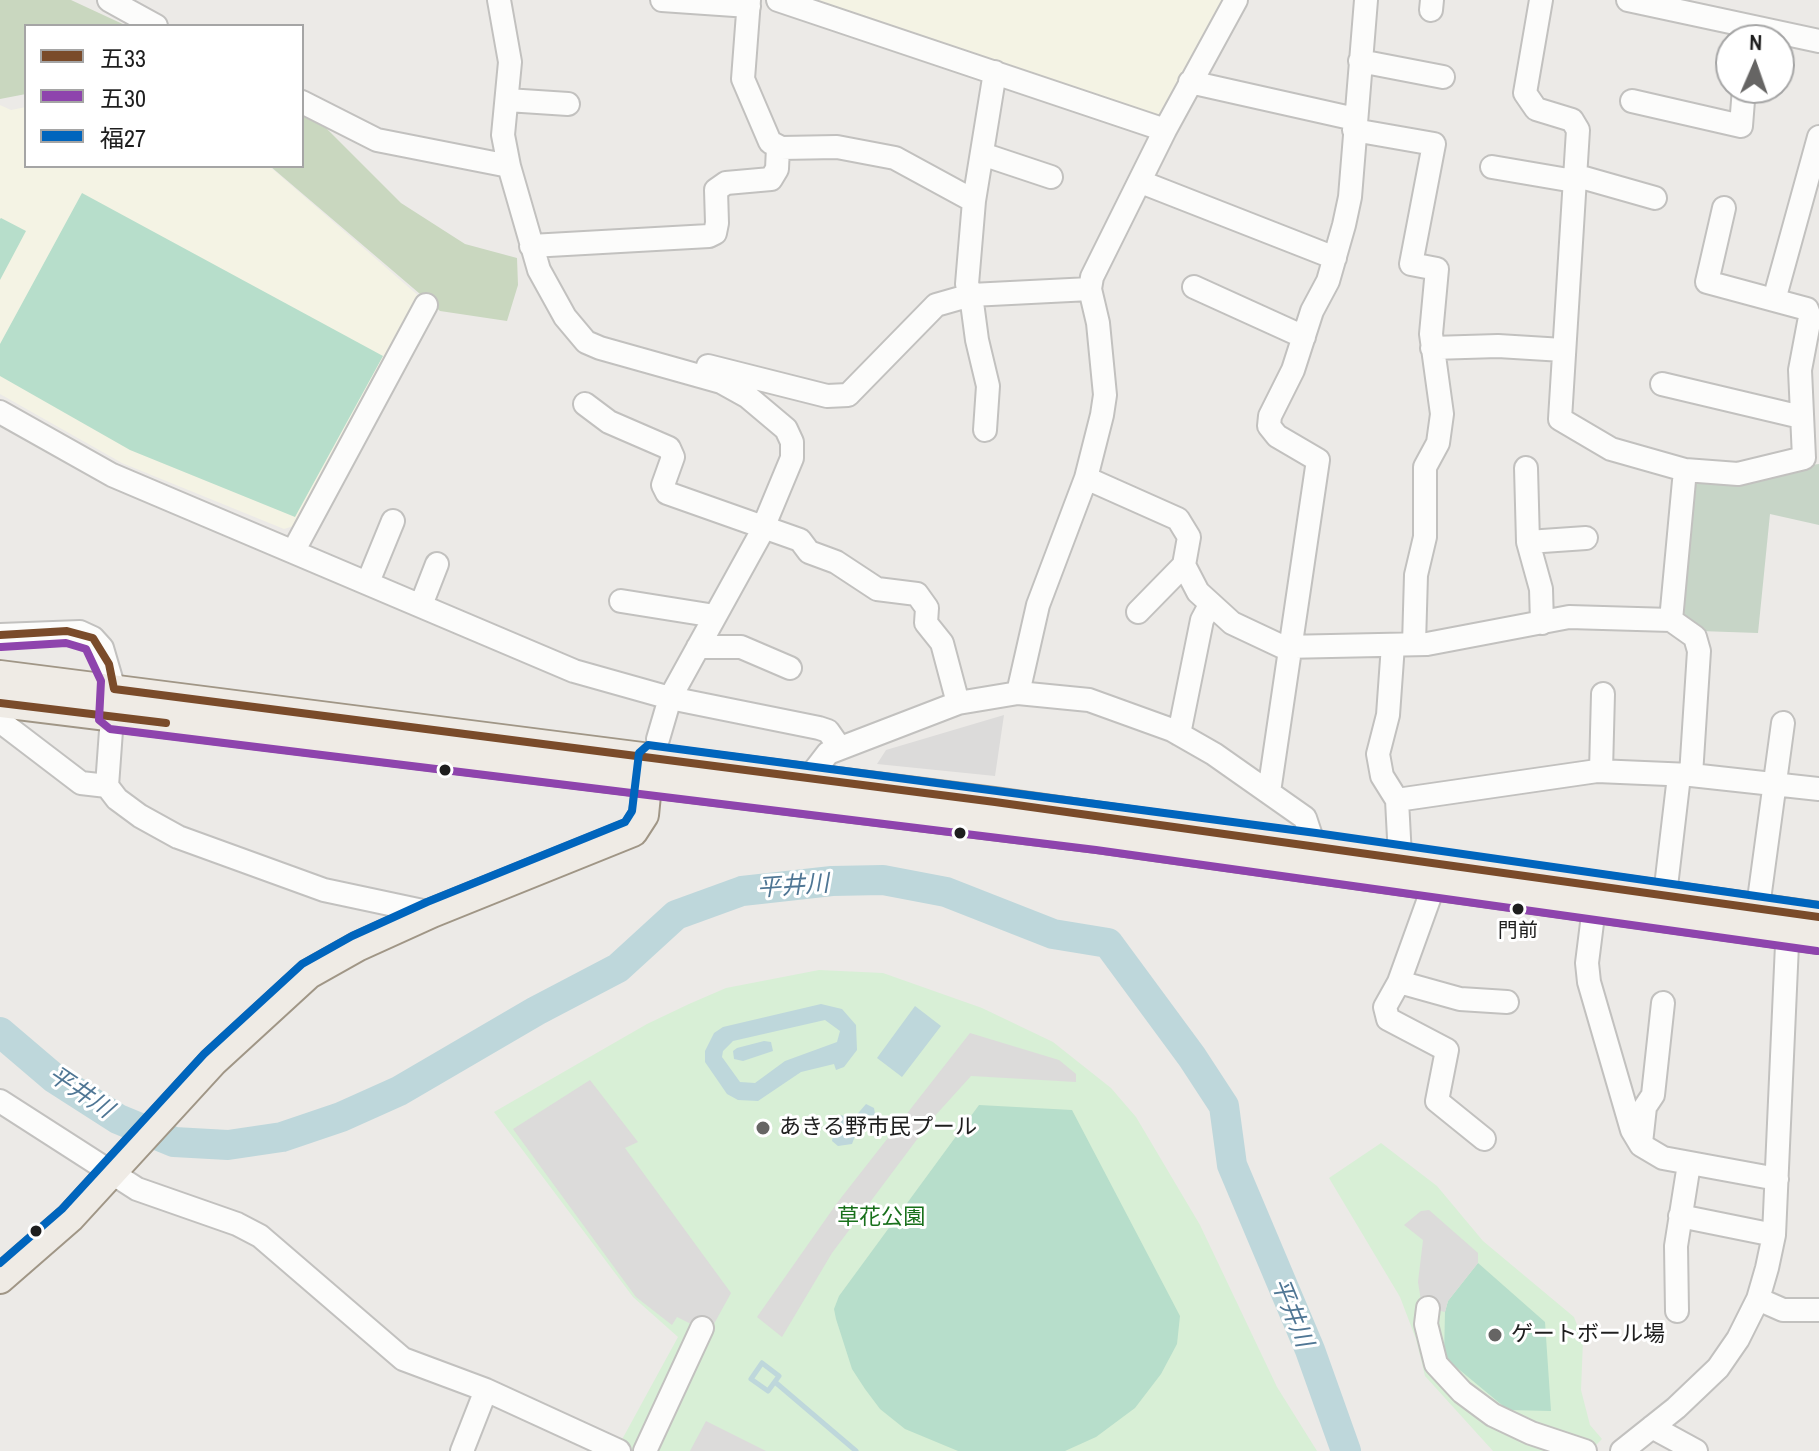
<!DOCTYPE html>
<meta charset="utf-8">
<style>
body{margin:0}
#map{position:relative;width:1819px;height:1451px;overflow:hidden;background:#eceae7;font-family:"Archivo Narrow","Noto Sans JP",sans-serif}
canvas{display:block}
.legend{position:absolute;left:24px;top:24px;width:280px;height:144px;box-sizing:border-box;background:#fff;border:2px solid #a5a5a5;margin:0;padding:10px 14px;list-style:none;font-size:24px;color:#1e1e1e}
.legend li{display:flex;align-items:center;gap:16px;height:40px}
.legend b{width:40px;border:2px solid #a5a5a5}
.north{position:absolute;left:1715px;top:24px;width:80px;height:80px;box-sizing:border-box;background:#fff;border:2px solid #a5a5a5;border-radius:50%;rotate:2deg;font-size:22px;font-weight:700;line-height:32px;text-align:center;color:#1e1e1e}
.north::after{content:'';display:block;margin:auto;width:28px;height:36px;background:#666564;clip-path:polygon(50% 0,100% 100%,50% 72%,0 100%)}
</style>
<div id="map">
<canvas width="1819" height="1451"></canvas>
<ul class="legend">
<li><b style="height:10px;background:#7a4b2a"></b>五33</li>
<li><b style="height:10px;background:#8e44ad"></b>五30</li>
<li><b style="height:10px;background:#0065bd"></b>福27</li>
</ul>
<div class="north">N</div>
</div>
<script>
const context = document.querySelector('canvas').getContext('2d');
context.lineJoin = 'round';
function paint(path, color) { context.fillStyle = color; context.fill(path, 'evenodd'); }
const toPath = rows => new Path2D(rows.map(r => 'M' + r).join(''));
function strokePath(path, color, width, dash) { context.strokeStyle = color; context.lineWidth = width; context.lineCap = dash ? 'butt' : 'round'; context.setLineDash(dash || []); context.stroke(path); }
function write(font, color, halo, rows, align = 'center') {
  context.font = font + ' "Archivo Narrow","Noto Sans JP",sans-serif'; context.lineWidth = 6; context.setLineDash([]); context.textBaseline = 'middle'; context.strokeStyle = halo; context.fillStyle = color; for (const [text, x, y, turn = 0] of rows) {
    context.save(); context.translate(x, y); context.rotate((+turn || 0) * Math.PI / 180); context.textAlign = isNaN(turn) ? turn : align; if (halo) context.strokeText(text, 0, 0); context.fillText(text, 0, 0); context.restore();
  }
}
const education = toPath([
 [805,0,1225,0,1161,115,1153,119],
 [0,105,11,110,26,107,26,166,269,166,421,298,300,524,284,529,122,463,0,394]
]);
const forest = toPath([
 [0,0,71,0,127,26,26,26,26,94,0,99],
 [302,116,326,128,401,203,465,244,517,258,518,285,507,321,440,311,270,166,302,166]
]);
const cemetery = toPath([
 [1819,464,1819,525,1770,514,1758,633,1700,631,1676,613,1685,480]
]);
const park = toPath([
 [819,970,883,973,982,1008,1053,1042,1111,1088,1136,1117,1200,1225,1277,1387,1317,1451,631,1451,619,1445,678,1337,633,1297,494,1112,647,1024,689,1004,726,988],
 [1381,1143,1437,1186,1483,1241,1574,1317,1583,1341,1581,1390,1590,1425,1602,1439,1590,1451,1493,1451,1425,1376,1416,1339,1400,1297,1329,1178]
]);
const pitch = toPath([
 [82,193,383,356,295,517,130,450,0,376,0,344],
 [1,218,26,231,0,280,0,219],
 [979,1105,1072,1110,1180,1316,1177,1344,1161,1374,1135,1408,1096,1437,1065,1451,958,1451,905,1429,880,1409,865,1389,852,1369,836,1319,834,1309,839,1296],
 [1478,1263,1545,1322,1551,1411,1508,1410,1444,1357,1445,1312,1448,1301]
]);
const parking = toPath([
 [1004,715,995,776,877,764,886,750],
 [970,1033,1059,1060,1076,1074,1076,1082,971,1076,933,1118,832,1253,782,1337,757,1317,837,1203],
 [590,1080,638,1142,625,1148,731,1293,709,1333,677,1317,672,1325,636,1297,513,1129],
 [1429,1210,1478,1253,1478,1263,1448,1301,1445,1312,1422,1307,1418,1282,1423,1240,1404,1225,1421,1211],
 [706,1421,766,1451,690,1451]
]);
const water = toPath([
 [821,1004,842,1009,856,1025,857,1050,844,1067,836,1070,834,1064,801,1072,758,1101,738,1100,727,1094,705,1062,705,1051,714,1033,723,1027],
 [825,1020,840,1031,837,1042,785,1061,755,1083,740,1082,722,1057,723,1051,733,1041],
 [915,1006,941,1026,902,1077,877,1058],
 [764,1041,771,1042,773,1051,743,1061,734,1059,733,1051,737,1048],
 [866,1104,874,1108,875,1114,858,1128,852,1144,838,1146,832,1141,835,1125,830,1121,840,1115,854,1118]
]);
const stream = toPath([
 [762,1363,779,1376,768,1391,751,1379,762,1363],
 [775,1382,856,1451]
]);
const river = toPath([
 [0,1032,54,1078,118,1119,174,1142,228,1145,282,1137,341,1117,399,1091,536,1011,618,968,676,915,742,891,832,881,883,880,946,892,1053,934,1108,943,1192,1057,1224,1106,1232,1165,1310,1350,1346,1451]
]);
const minor = toPath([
 [109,0,156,26],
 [499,0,510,62,503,135,509,166,539,270,565,317,586,342,600,348,721,382,748,397,786,429,792,442,792,458,760,535,670,698,658,739],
 [662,0,749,6],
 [749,0,743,79,770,142,781,148,837,147,895,158,974,201,967,284,971,295,1090,289],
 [778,0,1165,130],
 [1628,0,1819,41],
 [1431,10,1432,0],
 [1360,61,1443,77],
 [1190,82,1355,119],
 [507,100,568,104],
 [1632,101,1741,126,1744,88],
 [302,102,377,140,509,166],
 [1354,130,1434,144,1411,264,1437,269,1431,334,1442,414,1438,443,1425,467,1425,537,1416,575,1414,644],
 [982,154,1051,177],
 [1492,167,1574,181],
 [1574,175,1655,198],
 [1141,182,1335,258],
 [974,201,995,72],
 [531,246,709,236,715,233,717,223,716,190,726,183,771,179,777,169,778,147],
 [1194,287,1304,337],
 [1774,300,1819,137],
 [1432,348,1498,346,1563,350],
 [708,366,827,396,848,395,936,305,971,295,977,340,988,386,985,430],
 [1662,384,1801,417],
 [585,404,609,422,669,448,673,457,663,485,667,493,800,540,809,552,836,562,877,589,917,594,927,608,926,623,942,643,958,703],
 [0,412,112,475,574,671,670,698,819,728,828,731,840,748],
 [1526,468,1528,542,1541,589,1542,623],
 [1685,470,1738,474,1804,458,1800,370,1810,317,1807,309,1707,282,1724,208],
 [1086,478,1178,519,1189,537,1184,565,1198,592,1232,623,1283,647,1427,644,1569,617,1671,620,1685,470,1611,449,1560,419,1578,130,1572,120,1536,109,1525,93,1541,0],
 [1528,542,1586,538],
 [294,550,426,305],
 [368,582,393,521],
 [621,601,715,616],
 [421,605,437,564],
 [1138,612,1184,565],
 [1671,620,1695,637,1699,651,1691,775],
 [0,635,80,632,93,638,102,648,114,689,107,786,117,799,140,816,178,837,324,890,432,913],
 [1393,645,1388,715,1378,754,1382,776,1397,800,1400,857],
 [698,647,741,647,790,668],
 [1018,693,1038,605,1086,478,1102,415,1105,395,1098,323,1090,289,1092,277,1165,130,1236,0],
 [1,722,81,783,107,786],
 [1179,734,1202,620,1210,605],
 [1601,771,1603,694],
 [808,779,828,753,958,703,1018,693,1089,700,1172,730,1214,754,1305,818,1314,845,1311,862],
 [1269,792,1318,460,1277,436,1269,426,1270,416,1293,370,1312,311,1328,281,1344,225,1350,197,1366,0],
 [1397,800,1597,771,1691,775,1819,789],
 [1434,885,1399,982,1385,1007,1388,1019,1447,1050,1437,1101,1484,1139],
 [1665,895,1679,776],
 [1594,907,1587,963,1589,982,1632,1130,1641,1145,1663,1158,1777,1179],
 [1758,907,1783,723],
 [1399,982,1460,999,1507,1002],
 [0,1101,137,1189,237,1224,260,1236,403,1359,486,1390,619,1451],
 [1641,1143,1645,1107,1653,1095,1663,1003],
 [1680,1216,1774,1235],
 [1758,1299,1783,1310,1819,1310],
 [1428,1308,1426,1324,1436,1364,1462,1392,1493,1415,1531,1433,1585,1451],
 [1677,1311,1676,1246,1689,1164],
 [1652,1427,1696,1451],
 [462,1451,486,1390],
 [645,1451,702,1328],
 [1622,1451,1676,1408,1718,1368,1738,1339,1758,1299,1767,1268,1774,1235,1788,922]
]);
const major = toPath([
 [0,675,995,802,1819,917],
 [0,703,1098,838,1819,939],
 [0,1279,70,1218,213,1062,309,974,357,947,432,913,633,832,644,815,649,765]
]);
const bus1 = toPath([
 [0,635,67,631,93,638,109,664,114,689,995,802,1819,917],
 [0,703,166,723]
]);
const bus2 = toPath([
 [1,647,66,643,86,649,101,681,99,720,110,729,1096,850,1817,951]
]);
const bus3 = toPath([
 [0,1263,62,1209,204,1054,302,964,352,936,427,902,625,822,632,811,639,753,648,745,1316,833,1819,905]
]);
const markers = [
 [445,770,7,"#1e1e1e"],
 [960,833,7,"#1e1e1e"],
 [1518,909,7,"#1e1e1e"],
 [763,1128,8,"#666564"],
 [36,1231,7,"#1e1e1e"],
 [1495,1335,8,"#666564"]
];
const busNames = [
 ["門前",1518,932]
];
const poiNames = [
 ["あきる野市民プール",779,1128],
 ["ゲートボール場",1511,1335]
];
const parkNames = [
 ["草花公園",881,1218]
];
const waterNames = [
 ["平井川",793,887,-4],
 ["平井川",80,1093,34],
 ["平井川",1291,1313,68]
];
paint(education, '#f4f3e4');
paint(forest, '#c9d7bf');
paint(cemetery, '#c7d5c7');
paint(park, '#d8efd6');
paint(pitch, '#b7decb');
paint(parking, '#dcdbda');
paint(water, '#bed7db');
strokePath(stream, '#bed7db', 5);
strokePath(river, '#bed7db', 30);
strokePath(minor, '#c2c1bf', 26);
strokePath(major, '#a09686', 32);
strokePath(minor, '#fcfcfb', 22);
strokePath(major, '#efebe5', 28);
strokePath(bus1, '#7a4b2a', 8);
strokePath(bus2, '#8e44ad', 8);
strokePath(bus3, '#0065bd', 8);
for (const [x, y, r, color] of markers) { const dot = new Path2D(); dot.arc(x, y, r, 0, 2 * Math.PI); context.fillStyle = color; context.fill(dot); strokePath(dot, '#fff', 3); }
write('20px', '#1e1e1e', '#fff', busNames);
write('22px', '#1e1e1e', '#fff', poiNames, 'left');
write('22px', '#18701b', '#fff', parkNames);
write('italic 24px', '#4f7694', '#fff', waterNames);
</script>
